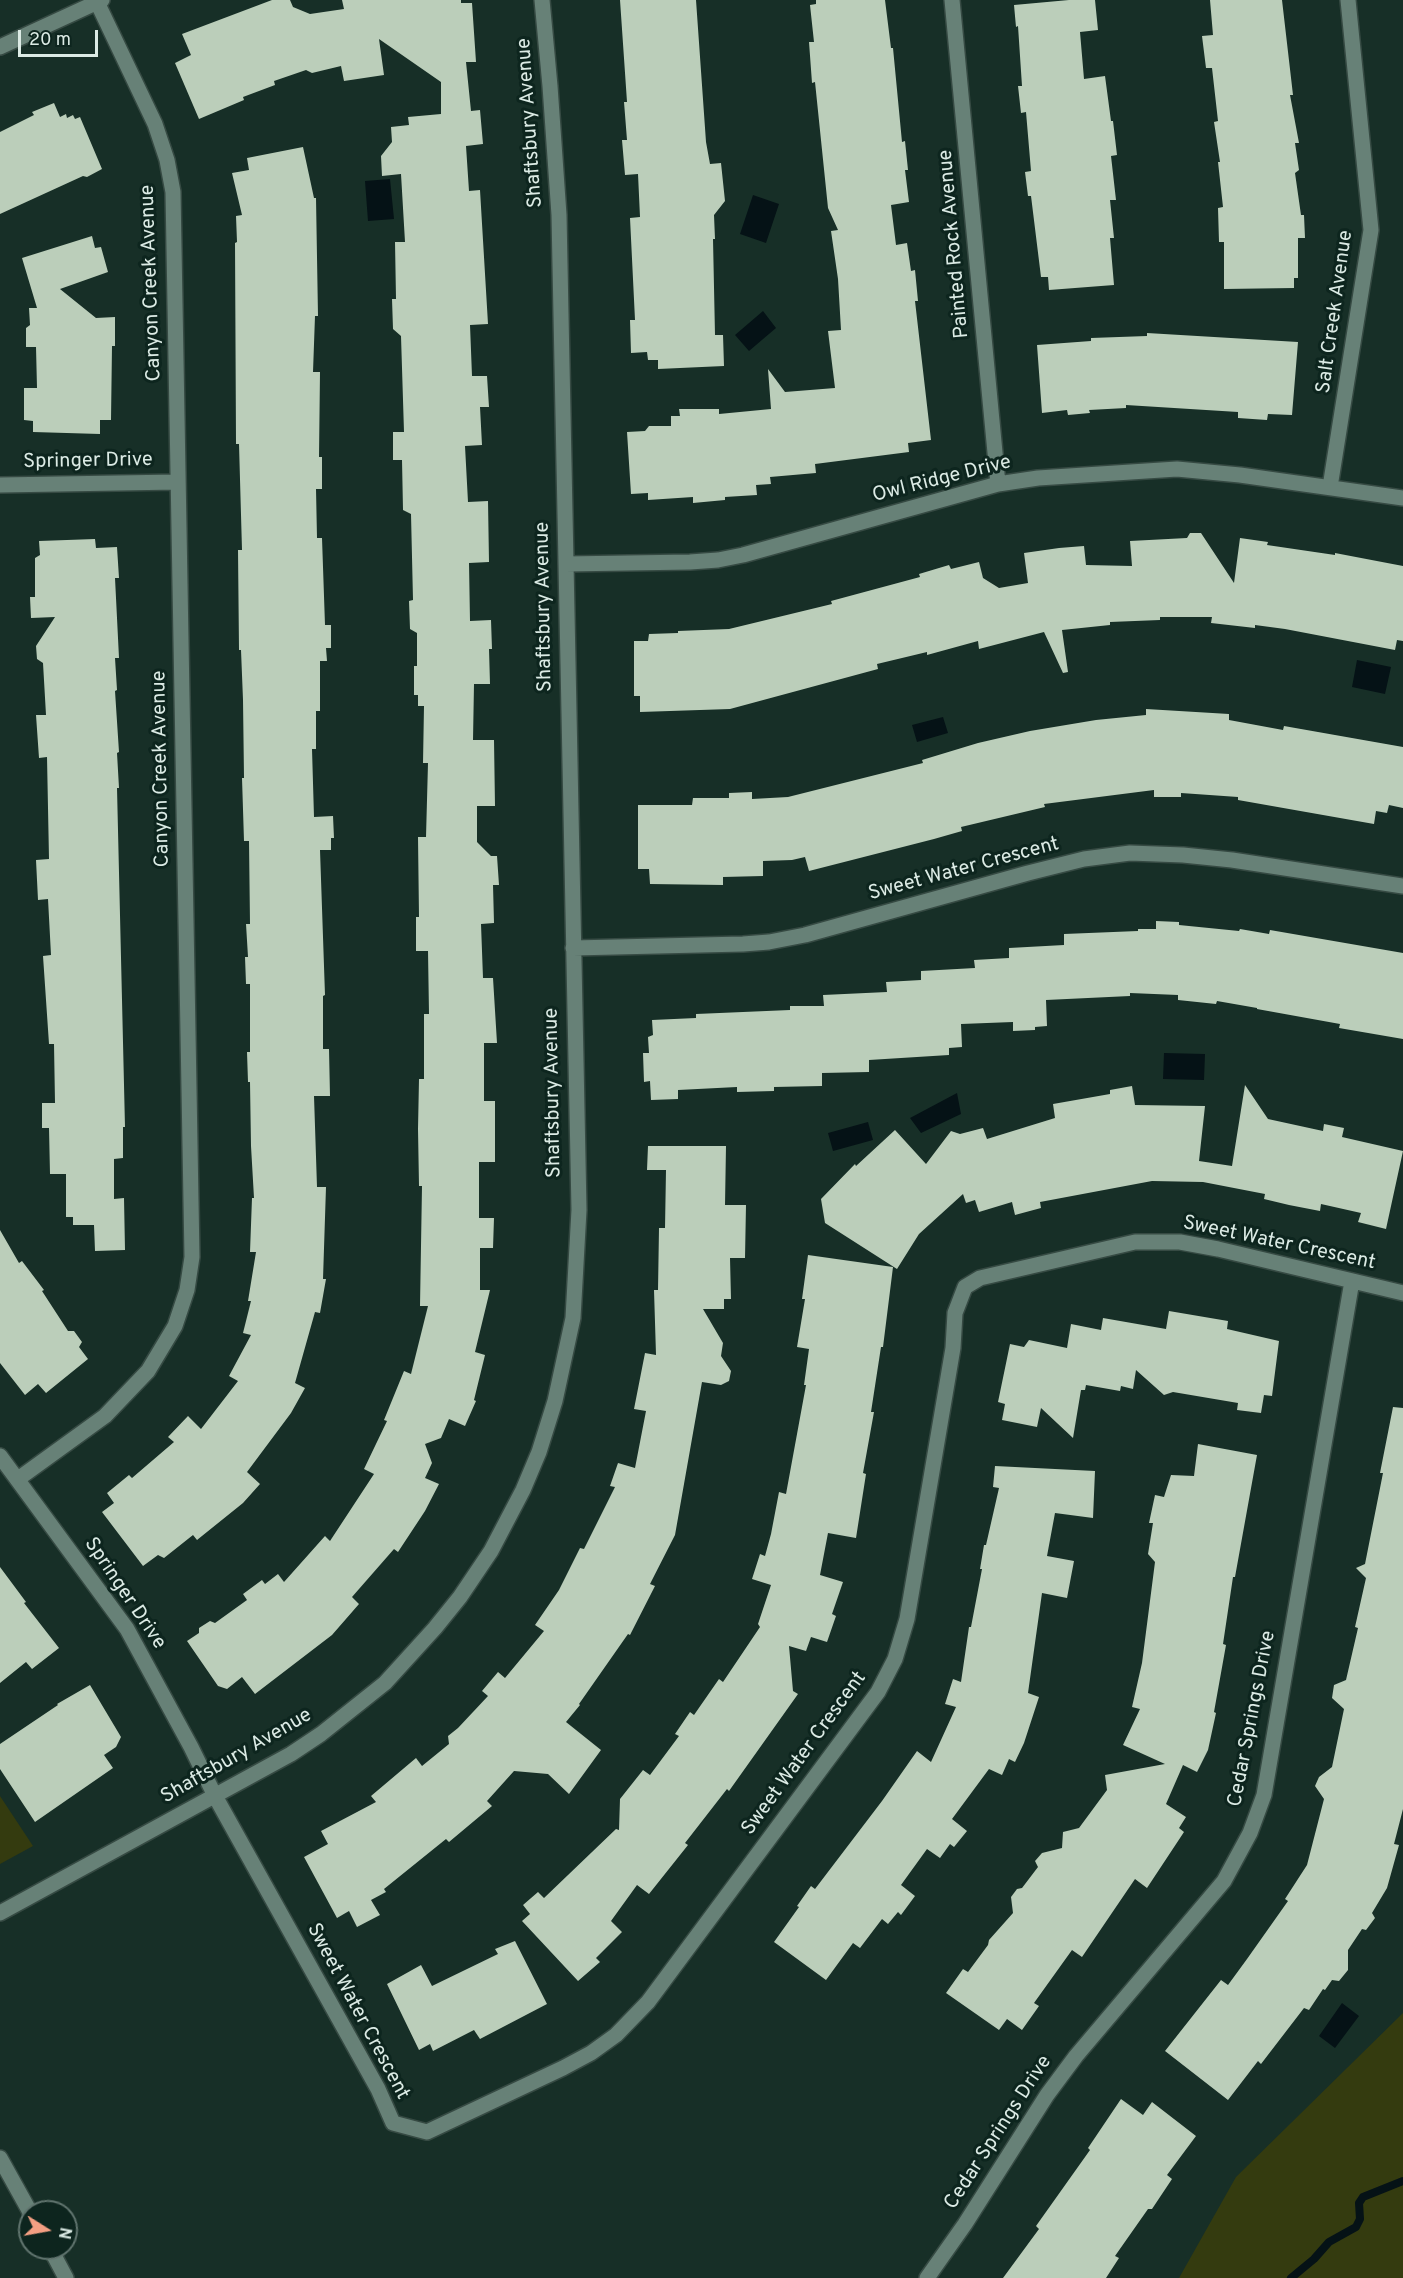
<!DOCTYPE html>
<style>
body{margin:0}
#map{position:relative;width:1403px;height:2278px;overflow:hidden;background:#172f27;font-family:Overpass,sans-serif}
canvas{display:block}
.north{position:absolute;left:18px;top:2200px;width:60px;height:60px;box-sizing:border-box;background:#0d251e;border:2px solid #60746e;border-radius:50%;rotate:101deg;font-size:16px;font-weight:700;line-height:24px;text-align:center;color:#dcebe5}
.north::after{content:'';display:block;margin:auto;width:21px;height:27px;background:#f39f83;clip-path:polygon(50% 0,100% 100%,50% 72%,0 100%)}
.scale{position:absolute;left:18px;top:30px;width:80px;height:27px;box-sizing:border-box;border:3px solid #dcebe5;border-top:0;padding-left:8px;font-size:18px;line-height:21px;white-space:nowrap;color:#dcebe5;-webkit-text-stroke:4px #0d251e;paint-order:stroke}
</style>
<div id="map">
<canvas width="1403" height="2278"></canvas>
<div class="north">N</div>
<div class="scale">20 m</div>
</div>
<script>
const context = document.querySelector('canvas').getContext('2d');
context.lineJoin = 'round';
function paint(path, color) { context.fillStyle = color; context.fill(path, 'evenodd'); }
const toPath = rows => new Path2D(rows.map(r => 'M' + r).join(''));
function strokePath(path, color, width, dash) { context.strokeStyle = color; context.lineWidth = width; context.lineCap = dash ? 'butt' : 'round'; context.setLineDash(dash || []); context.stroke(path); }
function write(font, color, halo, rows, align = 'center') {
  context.font = font + ' Overpass,sans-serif'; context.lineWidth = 6; context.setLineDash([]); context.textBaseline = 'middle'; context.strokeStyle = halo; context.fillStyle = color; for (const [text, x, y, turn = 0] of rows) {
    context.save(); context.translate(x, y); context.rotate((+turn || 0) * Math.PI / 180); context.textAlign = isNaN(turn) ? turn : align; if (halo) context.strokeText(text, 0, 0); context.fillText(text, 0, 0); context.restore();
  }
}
const green = toPath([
 [0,1796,33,1846,0,1864],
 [1403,2013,1403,2278,1179,2278,1236,2177]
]);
const water = toPath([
 [390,179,394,219,368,221,365,181],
 [753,195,779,204,766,243,740,234],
 [763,311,776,328,749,351,735,335],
 [1357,660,1391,667,1385,694,1352,687],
 [943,717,948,733,917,742,912,725],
 [1164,1053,1205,1054,1204,1080,1163,1079],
 [957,1093,961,1114,921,1133,910,1118],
 [868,1122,873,1140,833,1151,828,1133],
 [1342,2003,1359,2016,1335,2048,1319,2036]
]);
const stream = toPath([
 [1291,2278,1314,2259,1329,2242,1356,2227,1360,2219,1359,2203,1363,2197,1403,2181]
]);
const building = toPath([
 [272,0,290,0,293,7,310,14,344,9,342,0,461,0,461,3,472,3,476,62,466,62,471,111,480,110,483,144,466,146,469,191,480,190,488,324,470,325,472,376,487,376,489,407,480,407,482,445,465,446,468,502,488,501,489,562,469,563,470,621,491,620,492,649,489,649,490,684,474,684,473,740,494,740,495,806,477,806,477,842,491,856,497,856,499,885,493,885,494,923,481,924,483,978,493,978,497,1043,484,1043,484,1101,495,1101,495,1162,479,1162,479,1218,494,1218,493,1248,480,1248,480,1290,490,1290,475,1352,485,1355,474,1400,476,1401,465,1426,449,1419,441,1438,425,1444,432,1463,425,1478,439,1484,425,1511,398,1552,394,1549,352,1597,359,1604,332,1635,255,1694,242,1677,227,1689,218,1686,187,1641,199,1633,199,1628,210,1621,215,1623,247,1600,243,1594,262,1580,265,1584,278,1574,284,1582,325,1536,330,1541,374,1474,364,1469,387,1421,384,1420,404,1371,411,1374,428,1306,420,1306,422,1186,419,1186,418,1129,419,1079,424,1079,424,1014,429,1014,428,951,416,951,416,917,419,917,418,837,426,837,428,763,423,763,424,706,418,706,418,695,414,695,414,666,417,666,417,633,410,629,409,601,413,600,411,514,403,510,402,460,393,460,393,432,404,432,401,336,393,329,392,299,396,299,395,242,405,242,401,174,382,176,381,156,392,142,391,127,409,125,408,117,441,114,441,82,379,39,384,75,344,81,341,66,312,73,306,70,274,81,275,85,243,97,244,100,199,119,175,63,191,55,182,34],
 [620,0,696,0,706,142,710,164,721,163,725,201,714,215,715,239,713,239,715,335,723,335,724,366,658,369,658,360,648,360,647,352,631,353,630,320,635,320,630,218,640,217,638,174,625,175,622,140,627,140,624,102,627,102],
 [816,0,885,0,891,48,893,48,902,142,905,141,908,170,905,170,909,202,891,205,896,245,907,243,911,271,915,270,918,301,915,301,931,440,908,443,909,452,815,464,816,473,770,477,771,484,756,485,757,495,725,497,725,500,693,503,693,497,648,500,648,493,631,494,627,432,645,431,649,426,671,426,671,416,680,416,679,409,719,409,719,414,771,409,768,369,785,392,835,388,828,331,841,330,838,279,831,231,838,230,828,208,815,82,812,83,809,42,814,42,810,5,816,4],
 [1069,0,1095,0,1098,30,1080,32,1084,79,1105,76,1111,121,1113,121,1117,155,1111,156,1116,200,1110,200,1114,238,1110,238,1114,285,1049,290,1048,277,1041,277,1031,196,1028,196,1025,172,1031,171,1026,112,1021,113,1018,86,1022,86,1018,26,1016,27,1014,5],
 [1210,0,1282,0,1293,95,1290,95,1299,143,1295,143,1299,170,1295,173,1301,215,1304,215,1305,238,1298,238,1298,278,1294,278,1294,288,1224,289,1224,242,1219,242,1218,208,1223,207,1218,162,1220,162,1214,122,1218,121,1212,68,1206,68,1202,36,1213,35],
 [54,103,60,117,66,114,67,118,73,115,75,119,80,117,102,169,87,177,83,176,0,214,0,132,34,115,32,112],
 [303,147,314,198,316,198,318,316,315,316,313,372,320,372,319,457,322,457,322,489,316,489,317,538,322,538,325,625,331,625,331,648,326,648,327,661,320,661,320,711,316,711,316,749,312,749,314,817,333,816,334,838,331,838,331,850,320,850,325,995,323,996,323,1049,329,1049,330,1096,314,1096,317,1187,326,1187,323,1279,326,1279,320,1313,315,1312,295,1383,305,1388,291,1413,247,1472,260,1484,243,1503,197,1540,193,1535,164,1558,158,1555,143,1566,102,1512,114,1503,107,1493,129,1475,132,1478,174,1442,168,1437,188,1416,201,1429,238,1381,229,1376,251,1335,243,1333,251,1301,248,1301,256,1252,250,1252,252,1198,254,1198,251,1146,250,1082,248,1082,247,1052,250,1052,250,984,246,984,245,957,248,957,246,924,250,924,249,841,244,841,242,778,244,778,243,700,241,650,239,650,238,550,242,550,239,444,236,444,235,243,237,242,236,216,242,215,232,173,249,170,247,158],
 [92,236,95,248,101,247,108,272,60,289,96,318,115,317,115,346,112,346,111,420,100,420,100,434,33,432,33,421,24,420,24,388,37,388,36,347,26,347,26,328,30,325,29,308,37,308,22,258],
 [1147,333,1298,342,1292,415,1268,414,1267,420,1238,418,1238,412,1126,405,1126,408,1089,410,1090,413,1068,415,1067,410,1042,413,1037,345,1091,341,1091,338,1147,336],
 [1190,533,1201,533,1234,583,1240,538,1268,542,1267,545,1335,555,1335,553,1403,566,1403,641,1397,640,1395,650,1285,629,1255,625,1255,628,1211,623,1212,617,1160,617,1160,620,1110,622,1110,625,1062,630,1068,672,1063,673,1044,632,979,649,978,641,927,655,927,652,877,664,878,669,730,709,640,712,640,696,634,696,634,641,648,641,649,634,678,633,678,631,729,629,832,604,831,601,920,577,919,574,949,565,951,569,979,562,983,578,999,588,1028,583,1024,553,1059,548,1084,546,1086,565,1132,566,1130,541,1187,538],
 [95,539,96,548,117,547,119,578,115,578,119,658,115,658,117,690,115,691,119,752,117,753,119,788,117,788,125,1127,123,1127,123,1158,114,1159,114,1199,124,1198,125,1250,95,1251,94,1225,73,1225,73,1217,66,1217,66,1174,50,1174,49,1128,42,1128,42,1103,55,1103,54,1044,49,1044,43,956,51,955,48,899,38,900,36,860,49,859,47,757,39,758,36,715,46,715,43,663,37,659,36,646,55,617,31,618,30,597,35,597,35,558,40,555,39,541],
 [1146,709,1229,714,1229,720,1283,730,1284,726,1403,747,1403,808,1389,805,1387,813,1376,811,1374,824,1238,800,1238,797,1181,793,1181,797,1154,797,1154,790,1044,804,1045,807,961,827,962,831,934,839,809,871,805,857,792,860,763,861,763,876,723,877,723,885,650,884,649,869,638,869,638,805,692,805,693,798,729,798,729,793,752,792,752,799,788,797,923,763,922,760,978,743,1030,731,1096,720,1146,715],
 [1156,921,1179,922,1179,925,1239,931,1240,929,1269,934,1270,930,1403,953,1403,1039,1339,1028,1340,1024,1257,1009,1257,1008,1217,1001,1216,1004,1178,1000,1178,995,1130,993,1130,996,1046,1000,1047,1026,1035,1027,1035,1030,1013,1031,1013,1022,961,1024,962,1047,949,1048,949,1055,869,1060,869,1072,822,1073,822,1086,774,1087,774,1091,737,1092,737,1087,678,1090,678,1099,651,1100,650,1081,644,1082,643,1053,649,1053,648,1037,653,1035,652,1020,696,1018,696,1014,790,1010,790,1006,824,1006,823,995,887,992,886,982,921,980,921,971,975,968,974,960,1009,958,1009,948,1064,945,1064,934,1138,931,1138,929,1156,929],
 [1245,1085,1268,1119,1323,1131,1324,1124,1344,1128,1342,1137,1403,1151,1386,1229,1358,1222,1361,1213,1321,1204,1320,1211,1289,1205,1264,1199,1265,1194,1203,1182,1152,1181,1040,1202,1041,1208,1015,1215,1012,1202,979,1212,975,1200,966,1203,963,1194,919,1234,897,1269,825,1223,821,1199,855,1164,856,1166,895,1130,926,1164,951,1131,960,1134,983,1128,987,1139,1055,1118,1053,1104,1110,1094,1110,1090,1132,1086,1135,1105,1205,1106,1199,1161,1232,1166],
 [648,1146,726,1146,725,1205,746,1205,745,1258,730,1258,731,1299,724,1299,724,1309,703,1309,723,1343,721,1356,731,1371,729,1381,721,1385,702,1382,675,1535,650,1584,655,1586,630,1635,628,1634,579,1704,580,1705,566,1722,601,1750,569,1794,548,1774,514,1771,487,1801,492,1806,449,1842,446,1839,384,1889,386,1892,371,1900,380,1915,357,1927,349,1911,337,1918,304,1857,328,1844,321,1831,376,1802,371,1796,416,1758,422,1766,449,1744,448,1736,458,1728,488,1696,482,1691,498,1672,505,1678,544,1631,535,1625,559,1590,580,1548,584,1549,615,1487,610,1486,618,1463,635,1468,646,1411,634,1409,645,1353,656,1355,654,1290,658,1290,659,1228,665,1228,666,1170,647,1170],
 [0,1230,19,1263,22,1261,44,1290,42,1291,68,1331,74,1331,82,1342,79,1347,88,1359,46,1393,38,1384,25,1395,0,1363],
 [808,1255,893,1267,883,1347,881,1347,871,1412,874,1412,863,1473,866,1474,856,1538,828,1533,820,1575,843,1582,832,1614,836,1616,827,1642,811,1637,806,1651,789,1646,793,1691,798,1694,729,1791,727,1789,685,1843,688,1845,649,1894,637,1885,611,1921,622,1932,596,1958,600,1962,578,1981,522,1921,530,1914,523,1905,538,1892,544,1898,616,1829,619,1830,620,1799,643,1770,650,1775,679,1736,675,1734,690,1712,694,1715,719,1679,723,1682,760,1627,758,1624,771,1585,752,1579,760,1554,765,1556,771,1534,779,1492,786,1494,806,1385,804,1385,809,1349,797,1347,805,1299,802,1299],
 [1169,1311,1228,1321,1227,1329,1279,1341,1272,1396,1264,1395,1261,1413,1237,1410,1238,1403,1173,1392,1164,1395,1136,1370,1133,1389,1121,1386,1120,1391,1086,1385,1085,1390,1081,1390,1073,1438,1041,1408,1037,1427,1002,1420,1005,1404,998,1402,1010,1344,1024,1347,1029,1340,1067,1348,1071,1324,1101,1330,1103,1318,1166,1329],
 [1393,1407,1403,1408,1403,1809,1394,1844,1399,1845,1387,1888,1372,1913,1375,1918,1366,1930,1362,1929,1348,1950,1348,1970,1339,1981,1332,1980,1325,1990,1323,1989,1309,2010,1304,2008,1261,2064,1258,2061,1228,2100,1165,2051,1221,1980,1228,1985,1247,1959,1288,1901,1285,1899,1307,1865,1324,1799,1315,1786,1319,1777,1332,1767,1344,1709,1332,1698,1334,1685,1346,1680,1358,1628,1355,1627,1366,1578,1356,1568,1365,1564,1383,1473,1380,1473],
 [1198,1444,1257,1455,1235,1577,1233,1577,1223,1644,1226,1645,1214,1712,1216,1713,1208,1750,1197,1772,1183,1765,1166,1804,1186,1817,1179,1828,1184,1832,1147,1888,1135,1879,1082,1957,1072,1950,1034,2003,1039,2006,1022,2030,1007,2019,999,2030,946,1993,963,1969,968,1972,988,1945,989,1940,1013,1913,1011,1897,1017,1889,1022,1888,1038,1867,1035,1861,1042,1853,1062,1848,1063,1832,1079,1828,1107,1790,1105,1775,1165,1764,1123,1745,1140,1709,1132,1707,1142,1663,1155,1562,1148,1554,1153,1523,1149,1523,1155,1495,1164,1497,1171,1475,1194,1476],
 [995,1466,1095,1471,1093,1518,1055,1513,1047,1556,1074,1561,1067,1598,1042,1593,1028,1693,1039,1697,1024,1743,1015,1762,1009,1759,1002,1775,989,1769,952,1819,967,1831,954,1847,950,1844,940,1858,927,1849,901,1885,915,1896,901,1915,898,1912,888,1924,882,1919,860,1948,853,1943,826,1980,774,1942,799,1907,797,1906,811,1886,815,1889,882,1801,917,1751,931,1762,956,1707,945,1704,953,1679,961,1682,969,1627,971,1627,982,1569,980,1569,984,1545,986,1545,999,1488,993,1487],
 [0,1567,26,1602,24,1603,59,1648,32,1669,26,1662,0,1683],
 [90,1685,121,1737,116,1747,104,1755,113,1768,35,1822,0,1769,0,1744,58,1705,57,1704],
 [515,1941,547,2004,480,2039,474,2030,433,2051,430,2044,419,2050,387,1984,421,1965,432,1986,498,1954,495,1949],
 [1121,2099,1143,2115,1152,2102,1196,2136,1167,2175,1172,2179,1152,2209,1148,2209,1115,2256,1119,2258,1106,2278,1003,2278,1039,2229,1036,2226,1090,2150,1088,2148]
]);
const minor = toPath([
 [952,0,998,484],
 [0,47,102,0],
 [0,485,177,482],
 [1330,487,1371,230,1348,0],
 [566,564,690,562,718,560,743,555,998,484,1038,478,1177,469,1240,475,1403,498],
 [573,948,743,944,769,942,805,935,1028,873,1084,859,1130,853,1183,855,1232,860,1403,886],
 [0,1456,127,1629,191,1747,215,1796,378,2089,393,2123,427,2132,563,2068,591,2053,616,2035,648,2002,878,1692,895,1659,907,1619,953,1348,955,1313,965,1287,980,1278,1135,1242,1180,1242,1218,1249,1403,1293],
 [18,1479,105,1416,148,1371,175,1326,187,1290,192,1257,173,192,167,160,155,124,97,2],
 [0,1913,291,1754,321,1734,385,1683,435,1628,460,1597,491,1551,523,1490,539,1452,555,1401,573,1318,579,1210,559,215,550,86,542,0],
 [0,2158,30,2212],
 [50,2248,66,2278],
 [927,2278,965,2224,1047,2095,1076,2056,1224,1881,1250,1833,1264,1795,1352,1281]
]);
const streetNames = [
 ["Shaftsbury Avenue",531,123,-94],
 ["Painted Rock Avenue",955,244,-95],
 ["Canyon Creek Avenue",152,283,-92],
 ["Salt Creek Avenue",1336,312,-82],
 ["Springer Drive",88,462,-1],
 ["Owl Ridge Drive",942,480,-14],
 ["Shaftsbury Avenue",545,607,-91],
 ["Canyon Creek Avenue",162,769,-91],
 ["Sweet Water Crescent",964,870,-15],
 ["Shaftsbury Avenue",554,1093,-91],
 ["Sweet Water Crescent",1279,1244,12],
 ["Springer Drive",124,1594,56],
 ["Cedar Springs Drive",1253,1719,-79],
 ["Sweet Water Crescent",805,1754,-54],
 ["Shaftsbury Avenue",237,1757,-30],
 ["Sweet Water Crescent",357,2012,62],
 ["Cedar Springs Drive",999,2133,-57]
];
paint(green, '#343b0f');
paint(water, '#051216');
strokePath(stream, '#051216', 8);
paint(building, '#bbceba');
strokePath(minor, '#364a43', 18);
strokePath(minor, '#678177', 15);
write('20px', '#dcebe5', '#0d251e', streetNames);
</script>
